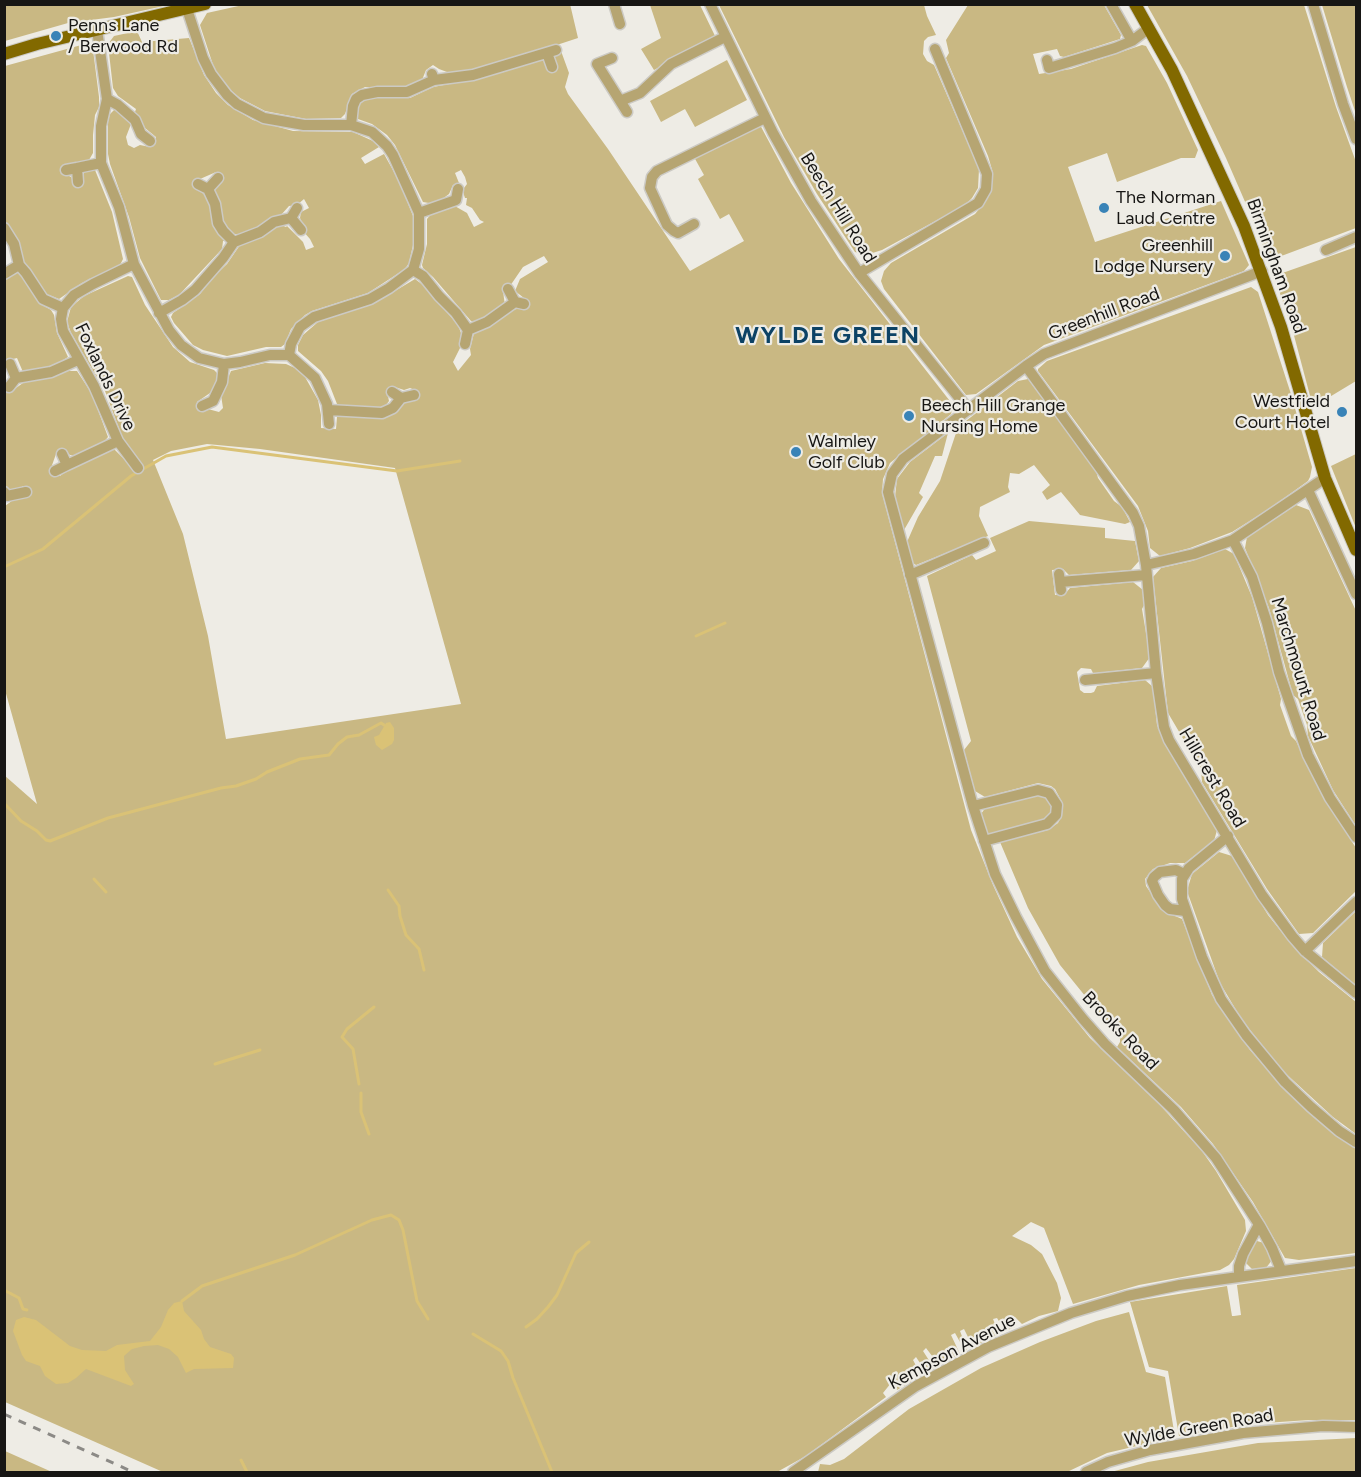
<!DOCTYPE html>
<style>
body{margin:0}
#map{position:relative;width:1361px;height:1477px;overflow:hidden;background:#eeece5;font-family:Figtree,sans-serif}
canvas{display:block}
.frame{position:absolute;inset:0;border:6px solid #171614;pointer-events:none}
</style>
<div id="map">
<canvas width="1361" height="1477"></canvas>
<div class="frame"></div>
</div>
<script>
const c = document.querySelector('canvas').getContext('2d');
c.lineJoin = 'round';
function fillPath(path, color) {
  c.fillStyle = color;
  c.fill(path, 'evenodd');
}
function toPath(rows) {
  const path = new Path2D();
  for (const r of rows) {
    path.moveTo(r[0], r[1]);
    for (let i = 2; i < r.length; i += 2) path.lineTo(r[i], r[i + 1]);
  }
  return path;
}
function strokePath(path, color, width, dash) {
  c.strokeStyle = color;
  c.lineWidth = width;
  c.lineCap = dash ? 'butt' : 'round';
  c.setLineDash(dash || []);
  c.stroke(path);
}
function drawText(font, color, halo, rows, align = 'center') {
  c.font = font + ' Figtree,sans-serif';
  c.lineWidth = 4.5;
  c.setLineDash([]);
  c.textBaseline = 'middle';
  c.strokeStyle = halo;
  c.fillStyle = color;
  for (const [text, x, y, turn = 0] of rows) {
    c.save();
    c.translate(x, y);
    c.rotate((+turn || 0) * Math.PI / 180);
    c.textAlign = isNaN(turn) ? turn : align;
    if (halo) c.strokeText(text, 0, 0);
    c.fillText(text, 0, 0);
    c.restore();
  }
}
const green = toPath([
 [570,4,578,38,493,66,455,75,439,69,433,65,426,70,422,80,404,87,365,87,352,94,345,114,341,118,306,119,265,111,240,98,228,88,214,68,200,25,207,13,243,5],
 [4,5,5,4,168,5,114,17,68,23,5,41],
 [650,5,700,5,716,38,654,70,641,49,661,38],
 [719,5,924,5,927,16,936,35,928,37,924,41,923,54,927,61,934,65,979,169,978,188,972,198,965,205,882,250,866,255,855,252,817,194,784,137],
 [968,5,1104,5,1121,35,1120,39,1064,57,1060,56,1057,49,1033,54,1039,74,1071,69,1142,45,1146,46,1167,83,1198,150,1195,158,1181,158,1117,182,1107,153,1068,167,1095,242,1221,201,1249,265,1244,271,1044,345,976,394,966,395,884,289,881,281,884,271,891,263,975,214,986,201,991,190,993,173,988,156,946,58,949,53,946,40],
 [1147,5,1304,5,1336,107,1356,162,1356,228,1268,261,1256,227,1226,158,1187,76],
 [1322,5,1356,5,1356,114,1347,87],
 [137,31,142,42,189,38,204,75,216,93,228,105,253,120,293,131,353,132,373,141,379,147,361,158,365,164,384,154,399,181,413,216,415,233,413,245,409,263,405,269,368,293,312,311,305,315,291,329,285,344,281,347,266,347,227,356,203,350,193,345,174,323,171,317,173,313,200,294,214,276,227,264,240,245,249,242,272,227,281,225,286,227,287,226,303,242,306,250,314,247,310,239,303,231,303,225,300,218,301,212,309,208,304,199,297,205,289,206,281,215,252,230,243,234,233,234,224,225,214,193,214,188,221,183,223,177,222,175,216,172,200,179,198,181,197,188,208,198,225,241,223,241,222,249,179,295,169,300,161,300,140,258,129,217,110,164,108,154,108,121,110,114,115,109,123,114,131,124,126,137,128,145,134,148,140,145,150,147,156,143,156,137,145,128,135,112,136,109,118,96,113,88,108,44,114,36],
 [85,44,93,50,99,97,99,107,95,115,93,135,93,153,89,160,64,166,67,175,71,177,74,183,82,185,84,181,84,170,95,170,112,212,123,259,120,265,82,283,59,299,49,295,47,296,23,263,16,237,5,222,5,66],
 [561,51,569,73,565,87,568,94,608,149,690,271,744,241,729,214,720,219,698,179,704,175,694,157,759,123,791,183,839,259,953,405,951,414,890,463,883,479,882,493,971,830,993,885,1017,937,1042,979,1090,1038,1159,1104,1202,1151,1216,1171,1245,1220,1246,1231,1234,1259,1229,1265,1220,1270,1139,1285,1073,1304,1044,1228,1031,1222,1012,1236,1031,1245,1042,1254,1057,1283,1061,1298,1058,1311,1039,1316,1022,1324,1015,1317,1009,1317,1015,1327,1005,1331,997,1318,993,1319,999,1334,973,1347,964,1329,960,1331,967,1350,965,1351,955,1333,951,1335,960,1354,939,1365,926,1348,923,1351,934,1368,926,1372,916,1357,913,1360,921,1375,897,1390,891,1383,883,1393,886,1397,806,1456,777,1472,163,1472,5,1402,4,775,37,804,5,690,5,506,17,497,27,498,31,492,27,486,23,486,18,490,11,491,5,485,5,392,12,391,27,380,55,374,68,368,70,371,77,371,92,394,108,437,102,444,76,456,70,455,63,450,60,450,56,454,51,468,53,473,56,476,60,476,76,463,101,452,103,454,114,449,124,459,125,458,134,470,141,466,123,439,105,391,71,333,67,322,71,307,84,296,128,276,132,277,145,305,173,347,190,362,214,370,218,374,217,382,210,393,197,402,198,408,201,411,208,409,219,412,223,408,221,395,231,371,265,363,286,364,295,368,305,377,318,400,321,415,321,428,336,429,337,417,345,414,386,416,395,411,404,401,414,400,417,395,415,390,410,388,404,390,395,387,387,392,389,401,383,409,342,407,337,404,328,381,321,371,298,351,298,345,303,335,318,322,375,303,415,279,423,285,458,325,461,333,460,348,453,362,458,371,471,355,470,349,474,333,495,322,510,310,524,308,527,303,524,298,515,291,520,279,548,262,544,256,523,267,510,286,503,291,505,306,479,323,471,321,433,277,423,268,422,265,427,244,427,219,433,212,453,205,467,213,474,227,484,222,480,220,472,208,466,205,467,198,465,198,464,195,464,188,467,184,465,177,461,170,455,173,459,183,453,185,449,194,441,200,442,202,430,206,429,203,423,202,395,145,387,135,372,124,358,119,358,106,363,101,374,98,410,98,433,87,471,80,539,59,545,61,548,70,555,68,553,58],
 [207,444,260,449,395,468,461,704,226,739,208,636,183,534,153,460,171,451],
 [727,60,747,100,695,127,685,109,661,122,650,101],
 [1356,247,1356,381,1313,407,1292,328,1274,276],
 [15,272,20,272,41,304,51,310,54,315,57,333,68,357,51,368,23,372,17,358,9,360,5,363,5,277],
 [1251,287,1258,292,1290,391,1312,467,1310,477,1308,481,1269,509,1232,532,1190,548,1160,556,1150,548,1148,531,1138,506,1038,371,1038,369,1047,361],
 [1028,379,1096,471,1098,478,1114,501,1122,507,1130,522,1125,524,1080,515,1061,492,1047,500,1042,492,1050,485,1034,465,1019,474,1010,473,1008,487,1010,492,980,507,979,516,988,536,916,565,913,563,907,542,918,517,940,481,958,427,1018,381],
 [948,433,942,456,935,456,919,493,923,497,904,530,895,497,897,479,910,462],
 [1356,454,1356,528,1331,466],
 [1296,505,1309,510,1356,611,1356,826,1333,790,1308,736,1307,725,1298,699,1293,695,1269,608,1245,548,1247,537],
 [1029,521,1105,528,1105,538,1135,541,1139,561,1131,570,1069,575,1063,569,1052,570,1055,595,1065,594,1070,588,1133,582,1143,590,1144,605,1142,609,1150,657,1142,668,1096,673,1093,673,1091,669,1081,668,1077,672,1080,690,1084,693,1091,693,1094,692,1097,686,1145,680,1153,687,1157,725,1162,737,1217,830,1214,841,1185,863,1170,863,1153,869,1145,879,1146,886,1163,911,1182,919,1212,995,1250,1050,1283,1087,1341,1138,1356,1148,1356,1253,1299,1260,1285,1258,1253,1202,1213,1144,1181,1107,1117,1047,1120,1042,1120,1039,1060,965,1028,908,1000,842,1048,830,1058,823,1062,815,1063,804,1055,789,1051,786,1038,783,985,797,975,791,964,750,971,741,927,576,972,555,976,560,996,551,990,538],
 [1225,549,1234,554,1252,597,1281,699,1280,705,1291,736,1296,741,1322,795,1356,848,1356,891,1313,933,1299,934,1267,889,1202,782,1201,769,1168,713,1153,577,1161,568,1192,561],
 [1034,793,1047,795,1054,810,1046,820,990,834,987,833,981,814,986,807],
 [1219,852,1232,856,1268,915,1292,945,1319,972,1356,1002,1356,1134,1333,1117,1283,1071,1242,1020,1220,983,1187,891,1192,874],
 [1356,911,1356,986,1322,957,1323,943],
 [1257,1241,1264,1243,1272,1260,1266,1268,1252,1269,1245,1262,1253,1243],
 [1356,1268,1356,1420,1309,1420,1250,1424,1179,1436,1168,1371,1149,1367,1130,1302,1227,1286,1232,1316,1234,1316,1241,1315,1237,1285],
 [1129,1312,1146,1372,1165,1377,1175,1437,1107,1453,1067,1472,818,1472,820,1464,830,1465,844,1459,909,1409,981,1368,1040,1342,1096,1321],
 [1356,1438,1356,1472,1111,1472,1148,1462,1258,1443],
 [5,1451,52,1472,5,1472]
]);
const water = toPath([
 [390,722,394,728,394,740,392,744,382,750,376,745,374,737,379,735,386,723],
 [182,1301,184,1311,201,1330,204,1339,210,1347,231,1354,234,1358,233,1368,194,1369,186,1373,178,1357,169,1349,158,1345,144,1346,132,1349,124,1356,125,1370,134,1384,131,1386,86,1369,76,1378,68,1383,56,1384,45,1376,40,1366,26,1361,22,1355,13,1331,16,1320,24,1317,36,1320,70,1346,82,1350,106,1351,117,1345,150,1341,161,1327,168,1310,174,1303]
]);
const stream = toPath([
 [4,567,43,549,131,476,166,456,212,447,397,471,460,461],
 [696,636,725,623],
 [4,803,21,821,37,831,46,840,50,841,108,818,221,788,236,786,256,779,267,772,300,759,329,755,338,744,347,737,359,735,381,723,384,725],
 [94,879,106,892],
 [388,890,399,906,400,916,406,935,419,949,424,970],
 [215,1064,260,1050],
 [359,1084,353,1049,342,1037,347,1029,374,1007],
 [361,1093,361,1112,369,1134],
 [4,1290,19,1298,23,1309,27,1310],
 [182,1301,202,1286,295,1255,372,1220,391,1215,399,1220,403,1230,417,1301,428,1319],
 [526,1327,537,1319,548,1307,557,1295,576,1253,589,1242],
 [473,1334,501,1351,508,1361,513,1378,552,1472],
 [241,1460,247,1472]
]);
const minor = toPath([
 [614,4,620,24],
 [710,4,773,133,811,201,859,273,969,410],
 [1111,4,1132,41],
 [1313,4,1343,104,1356,139],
 [187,9,203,58,211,74,227,95,237,104,264,118,304,125,351,125,372,132,387,146,393,155,419,213,419,249,413,270,389,288,370,299,314,317,300,327,291,344,289,355],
 [97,30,107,99,101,126,101,163,119,207,134,264,169,330,181,345,199,358,224,364,240,362,270,355,289,355,315,378,327,404,329,424],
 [547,53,552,67],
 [612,58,597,64,627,112],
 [1047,60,1049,68,1115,48,1132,41,1149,28],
 [434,80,473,75,556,50],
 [107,99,118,105,135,120,141,134,150,141],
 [620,101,640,93,671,64,725,37],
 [351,125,353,106,356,99,362,95,377,92,407,92,434,80,432,74],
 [77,168,101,163],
 [66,170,77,168,78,182],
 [198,184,208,189,218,178],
 [419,213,456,200,458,189],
 [291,218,301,230],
 [694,224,678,233,674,231,667,225,650,188,652,177,657,171,765,118],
 [4,228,14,244,19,265],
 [234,242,260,232,274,222,291,218,297,208],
 [1326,250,1356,237],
 [134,264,93,284,74,295,63,308,61,319,63,331,94,386,118,441,138,468],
 [413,270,423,276,439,296,456,313,468,330,487,322,515,302],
 [1262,271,1044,354,1026,366,903,459,892,474,888,492,973,806,995,874,1016,917,1045,971,1083,1019,1105,1044,1174,1110,1216,1158,1260,1226,1272,1248,1281,1270],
 [859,273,978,203,986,189,987,174,935,49],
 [4,274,19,265,26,273,43,299,63,308],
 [508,289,515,302,524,304],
 [159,313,182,300,195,290,223,258,234,242,223,231,218,223,215,204,208,189],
 [465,344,468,330],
 [1026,366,1133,513,1139,526,1146,565,1156,673,1164,727,1169,740,1262,895,1292,936,1305,951,1356,993],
 [16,378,51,372,78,360],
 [9,387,16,378,10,364],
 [392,392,401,398,414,395],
 [202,406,213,401,222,382,224,364],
 [329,410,382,413,393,408,401,398],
 [67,465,118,441],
 [55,471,67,465,62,454],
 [1308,490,1356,594],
 [4,492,7,496,26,492],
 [1233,540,1252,577,1267,623,1279,672,1308,755,1330,798,1356,837],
 [1146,565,1194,554,1233,540,1325,478],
 [1059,574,1061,590],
 [910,575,984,543],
 [1060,582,1146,575],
 [1085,680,1156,673],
 [973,806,1038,790,1049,793,1057,805,1056,815,1047,824,984,841],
 [1228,836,1189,868,1182,879,1182,899,1202,957,1221,999,1246,1035,1285,1082,1311,1107,1339,1131,1356,1142],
 [1184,874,1176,870,1160,872,1154,877,1152,881,1158,895,1165,905,1170,909,1185,911],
 [1305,951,1356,902],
 [1239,1276,1239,1266,1243,1254,1257,1228,1260,1226],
 [793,1472,916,1386,988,1347,1071,1313,1127,1296,1180,1285,1356,1261],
 [1086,1472,1108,1462,1150,1450,1243,1433,1323,1426,1356,1427]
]);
const major = toPath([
 [1135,4,1172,70,1244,226,1281,327,1325,478,1356,550],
 [4,54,37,44,205,4]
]);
const rail = toPath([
 [4,1414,133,1472]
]);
const markers = [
 [56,36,6,"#3983b7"],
 [1104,208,6,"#3983b7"],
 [1225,256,6,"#3983b7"],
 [1342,412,6,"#3983b7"],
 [909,416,6,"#3983b7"],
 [796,452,6,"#3983b7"]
];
const poiNames = [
 ["Penns Lane",68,26],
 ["/ Berwood Rd",68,47],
 ["The Norman",1116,198],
 ["Laud Centre",1116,219],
 ["Greenhill",1213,246,"right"],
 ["Lodge Nursery",1213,267,"right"],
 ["Westfield",1330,402,"right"],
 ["Court Hotel",1330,423,"right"],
 ["Beech Hill Grange",921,406],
 ["Nursing Home",921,427],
 ["Walmley",808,442],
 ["Golf Club",808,463]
];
const streetNames = [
 ["Beech Hill Road",838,208,58],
 ["Birmingham Road",1276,266,70],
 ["Greenhill Road",1104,314,-21],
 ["Foxlands Drive",105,377,64],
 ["Marchmount Road",1298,669,73],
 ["Hillcrest Road",1212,778,59],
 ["Brooks Road",1120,1031,46],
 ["Kempson Avenue",952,1352,-28],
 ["Wylde Green Road",1199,1428,-10]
];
const districtNames = [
 ["WYLDE GREEN",828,336]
];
fillPath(green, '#c9b883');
fillPath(water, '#dac276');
strokePath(stream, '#dac276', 3);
strokePath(minor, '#cccac4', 13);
strokePath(major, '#cccac4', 14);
strokePath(minor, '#b6a572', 10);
strokePath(major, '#826900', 12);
strokePath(rail, '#8c8a86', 3, [8, 8]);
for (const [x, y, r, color] of markers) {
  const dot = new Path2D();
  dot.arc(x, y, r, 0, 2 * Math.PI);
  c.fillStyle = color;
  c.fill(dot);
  strokePath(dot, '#eeece5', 2);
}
drawText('18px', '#171614', '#eeece5', poiNames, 'left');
drawText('18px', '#171614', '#eeece5', streetNames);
c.letterSpacing = '1.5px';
drawText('bold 24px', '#0c4265', '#eeece5', districtNames);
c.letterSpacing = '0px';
</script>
